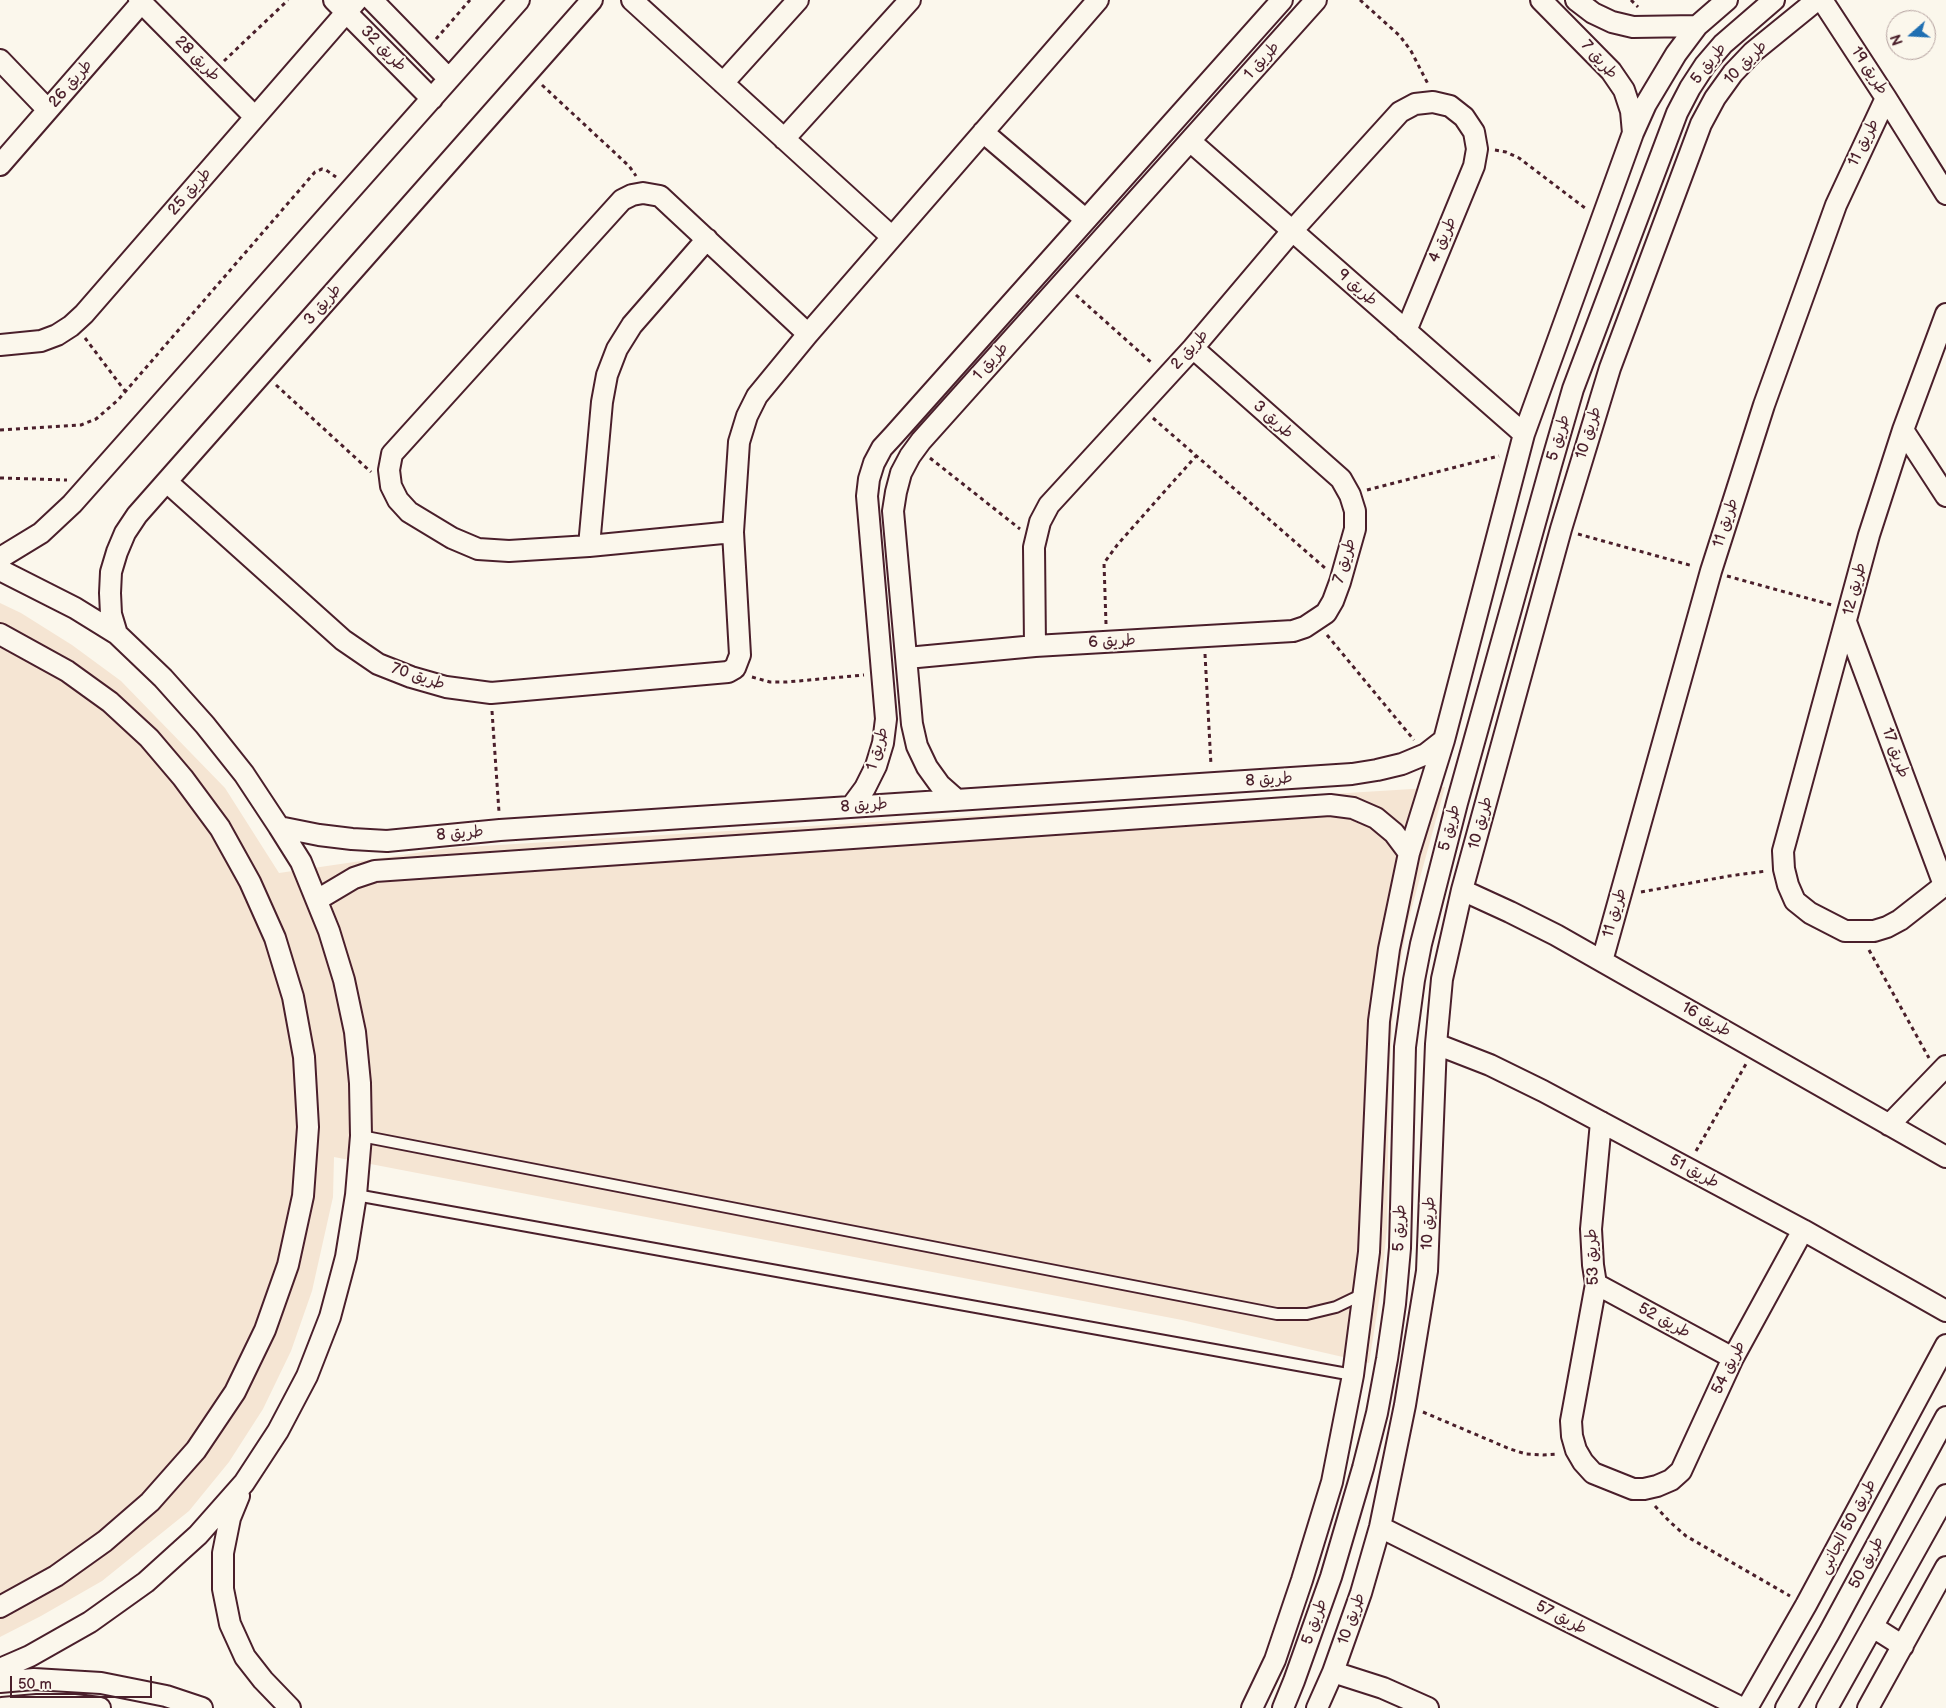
<!DOCTYPE html>
<meta charset="utf-8">
<style>
body{margin:0}
#map{position:relative;width:1946px;height:1708px;overflow:hidden;background:#fbf7ec;font-family:"Balsamiq Sans",sans-serif}
canvas{display:block}
.north{position:absolute;left:1886px;top:10px;width:50px;height:50px;box-sizing:border-box;background:#fbf7ec;border:1px solid #b4a19f;border-radius:50%;rotate:251deg;font-size:14px;font-weight:700;line-height:20px;text-align:center;color:#4a1f2b}
.north::after{content:'';display:block;margin:auto;width:18px;height:22px;background:#1f6fb2;clip-path:polygon(50% 0,100% 100%,50% 72%,0 100%)}
.scale{position:absolute;left:10px;top:1676px;width:142px;height:22px;box-sizing:border-box;border:2px solid #4a1f2b;border-top:0;padding-left:6px;font-size:15px;line-height:18px;white-space:nowrap;color:#4a1f2b;-webkit-text-stroke:4px #fbf7ec;paint-order:stroke}
</style>
<div id="map">
<canvas width="1946" height="1708"></canvas>
<div class="north">N</div>
<div class="scale">50 m</div>
</div>
<script>
const c = document.querySelector('canvas').getContext('2d');
c.lineJoin = 'round';
function fillPath(path, color) {
  c.fillStyle = color;
  c.fill(path, 'evenodd');
}
function toPath(rows) {
  const path = new Path2D();
  for (const r of rows) {
    path.moveTo(r[0], r[1]);
    for (let i = 2; i < r.length; i += 2) path.lineTo(r[i], r[i + 1]);
  }
  return path;
}
function strokePath(path, color, width, dash) {
  c.strokeStyle = color;
  c.lineWidth = width;
  c.lineCap = dash ? 'butt' : 'round';
  c.setLineDash(dash || []);
  c.stroke(path);
}
function drawText(font, color, halo, rows, align = 'center') {
  c.font = font + ' "Balsamiq Sans","Playpen Sans Arabic",sans-serif';
  c.lineWidth = 4;
  c.setLineDash([]);
  c.textBaseline = 'middle';
  c.strokeStyle = halo;
  c.fillStyle = color;
  for (const [text, x, y, turn = 0] of rows) {
    c.save();
    c.translate(x, y);
    c.rotate((+turn || 0) * Math.PI / 180);
    c.textAlign = isNaN(turn) ? turn : align;
    if (halo) c.strokeText(text, 0, 0);
    c.fillText(text, 0, 0);
    c.restore();
  }
}
const built = toPath([
 [0,603,21,613,72,645,121,681,225,788,279,873,450,848,1445,787,1407,925,1394,999,1389,1081,1387,1228,1381,1288,1369,1363,1182,1320,334,1157,333,1197,312,1291,291,1351,263,1409,229,1462,189,1511,102,1581,41,1616,0,1637]
]);
const path = toPath([
 [1360,0,1400,36,1411,51,1428,84],
 [1631,0,1638,7],
 [436,39,470,0],
 [224,61,288,0],
 [542,85,629,166,636,176],
 [1495,150,1506,152,1519,158,1585,208],
 [1076,295,1153,364],
 [85,338,125,391],
 [276,385,371,472],
 [1153,418,1325,568],
 [0,430,81,425,96,419,118,400,315,172,322,169,326,170,336,177],
 [930,458,1020,529],
 [0,478,67,480],
 [1367,490,1499,456],
 [1578,534,1693,566],
 [1727,576,1832,605],
 [1106,624,1104,563,1118,544,1196,456],
 [1327,635,1414,740],
 [1205,654,1211,765],
 [752,677,770,682,787,682,864,675],
 [492,711,499,812],
 [1641,892,1729,876,1766,871],
 [1869,950,1929,1058],
 [1696,1151,1746,1064],
 [1423,1412,1510,1449,1526,1454,1543,1455,1558,1454],
 [1655,1506,1670,1522,1686,1536,1790,1596]
]);
const service = toPath([
 [361,1136,1277,1314,1307,1314,1336,1307,1363,1294],
 [356,1195,1353,1375]
]);
const minor = toPath([
 [139,0,255,117],
 [334,0,432,99],
 [372,0,449,79],
 [632,0,892,237],
 [1541,0,1611,71,1624,90,1631,111,1633,133],
 [1576,0,1593,13,1612,22,1633,27,1697,26],
 [1822,0,1886,98,1946,194],
 [0,60,48,110],
 [723,83,798,0],
 [983,132,1085,219],
 [784,139,910,0],
 [1190,141,1524,434],
 [0,165,142,2],
 [1946,314,1903,430,1869,535,1783,851,1784,869,1788,885,1795,901,1810,913,1845,931,1874,931,1887,927,1900,920,1946,884],
 [0,345,41,341,57,335,71,326,84,314,357,0],
 [1903,430,1946,496],
 [167,482,343,640,378,664,411,677,446,687,491,693,728,672,735,668,740,655,733,532,739,442,747,416,757,396,808,334,1098,0],
 [733,532,589,546,509,551,478,549,452,538,409,512,398,500,391,486,389,470,392,454,622,200,632,195,643,193,660,196,808,334],
 [589,546,602,402,607,375,617,349,632,325,707,239],
 [0,558,41,533,72,504,519,0],
 [0,570,75,608,117,634,163,678,205,725,244,774,279,827,301,862,329,931,344,980,355,1032,360,1083,361,1136,356,1195,346,1257,330,1317,307,1376,278,1431,244,1483,198,1535,146,1582,90,1622,30,1656,0,1669],
 [1846,622,1944,885],
 [0,634,67,671,110,702,149,738,183,778,220,828,250,882,275,938,293,997,304,1057,308,1127,303,1196,288,1265,265,1330,235,1392,196,1450,150,1502,105,1541,56,1576,0,1607],
 [117,634,111,614,110,593,111,572,117,552,125,533,137,515,592,0],
 [1035,646,1034,547,1040,522,1049,505,1193,348,1292,231,1400,112,1415,104,1433,102,1450,106,1464,117,1474,132,1477,149,1474,166,1406,331],
 [907,658,1035,646,1293,631,1305,627,1326,613,1333,601,1340,582,1355,529,1355,511,1350,495,1341,479,1193,348],
 [957,800,940,785,927,767,917,746,912,724,893,511,896,492,901,473,910,456,921,441,1316,0],
 [851,807,865,788,876,766,883,743,886,719,867,496,869,479,874,463,882,448,894,435,1282,0],
 [279,827,319,835,352,839,387,841,500,830,1352,774,1377,770,1402,764,1426,754,1444,740],
 [1462,890,1510,912,1556,935,1946,1157],
 [317,900,354,878,375,871,1330,805,1353,808,1376,818,1394,833,1409,853],
 [1602,961,1711,571,1764,405,1836,205,1886,98],
 [1436,1044,1490,1065,1543,1091,1803,1230,1946,1311],
 [1601,1122,1591,1229,1593,1265,1596,1284,1571,1421,1572,1436,1576,1450,1583,1462,1593,1473,1633,1489,1644,1489,1657,1486,1671,1480,1681,1471,1733,1358,1803,1230],
 [1889,1125,1946,1066],
 [1596,1284,1733,1358],
 [239,1496,230,1518,223,1553,223,1589,230,1624,245,1657,263,1680,290,1708],
 [1380,1527,1742,1708],
 [1873,1627,1903,1646],
 [1333,1672,1383,1688,1428,1708],
 [0,1682,34,1679,101,1683,166,1696,202,1708],
 [2,1708,37,1705,74,1705,100,1708],
 [1252,1708,1275,1660,1302,1580,1332,1482,1353,1375,1369,1252,1379,1021,1389,949,1409,853,1444,740,1524,434,1633,133,1646,104,1676,54,1697,26,1727,0],
 [1283,1708,1294,1681,1331,1577,1363,1468,1377,1413,1387,1359,1395,1304,1400,1248,1405,1047,1414,980,1421,944,1457,803,1551,465,1573,389,1677,113,1690,88,1705,65,1723,44,1774,0],
 [1317,1708,1333,1672,1361,1593,1380,1527,1405,1405,1427,1271,1436,1044,1442,979,1462,890,1561,529,1610,368,1701,124,1715,98,1733,73,1753,52,1817,0],
 [1747,1708,1806,1605,1946,1345],
 [1786,1708,1829,1633,1946,1417],
 [1827,1708,1946,1495],
 [1868,1708,1946,1567]
]);
const streetNames = [
 ["طريق 32",383,49,45],
 ["طريق 28",197,59,45],
 ["طريق 7",1599,60,48],
 ["طريق 1",1262,61,-48],
 ["طريق 10",1746,63,-46],
 ["طريق 5",1709,64,-52],
 ["طريق 19",1869,71,57],
 ["طريق 26",71,84,-49],
 ["طريق 11",1864,143,-64],
 ["طريق 25",190,192,-49],
 ["طريق 4",1443,240,-67],
 ["طريق 9",1357,288,41],
 ["طريق 3",323,305,-49],
 ["طريق 2",1190,350,-48],
 ["طريق 1",991,362,-48],
 ["طريق 3",1273,420,42],
 ["طريق 10",1589,433,-73],
 ["طريق 5",1559,438,-74],
 ["طريق 11",1726,523,-72],
 ["طريق 7",1345,561,-74],
 ["طريق 12",1855,589,-76],
 ["طريق 6",1112,642,-3],
 ["طريق 70",418,677,18],
 ["طريق 1",878,749,-74],
 ["طريق 17",1895,753,70],
 ["طريق 8",1269,780,-4],
 ["طريق 8",864,806,-4],
 ["طريق 10",1481,823,-75],
 ["طريق 5",1450,828,-76],
 ["طريق 8",460,834,-5],
 ["طريق 11",1615,913,-74],
 ["طريق 16",1706,1020,30],
 ["طريق 51",1694,1172,28],
 ["طريق 10",1429,1223,-87],
 ["طريق 5",1400,1228,-88],
 ["طريق 53",1593,1257,-92],
 ["طريق 52",1664,1321,28],
 ["طريق 54",1729,1368,-64],
 ["طريق 50 الجانبى",1848,1527,-62],
 ["طريق 50",1867,1563,-62],
 ["طريق 57",1561,1618,27],
 ["طريق 10",1352,1619,-71],
 ["طريق 5",1315,1622,-71]
];
fillPath(built, '#f5e5d3');
strokePath(service, '#4a1f2b', 14);
strokePath(minor, '#4a1f2b', 24);
strokePath(path, '#4a1f2b', 3, [4, 4]);
strokePath(service, '#fbf7ec', 10);
strokePath(minor, '#fbf7ec', 20);
drawText('16px', '#4a1f2b', '#fbf7ec', streetNames);
</script>
